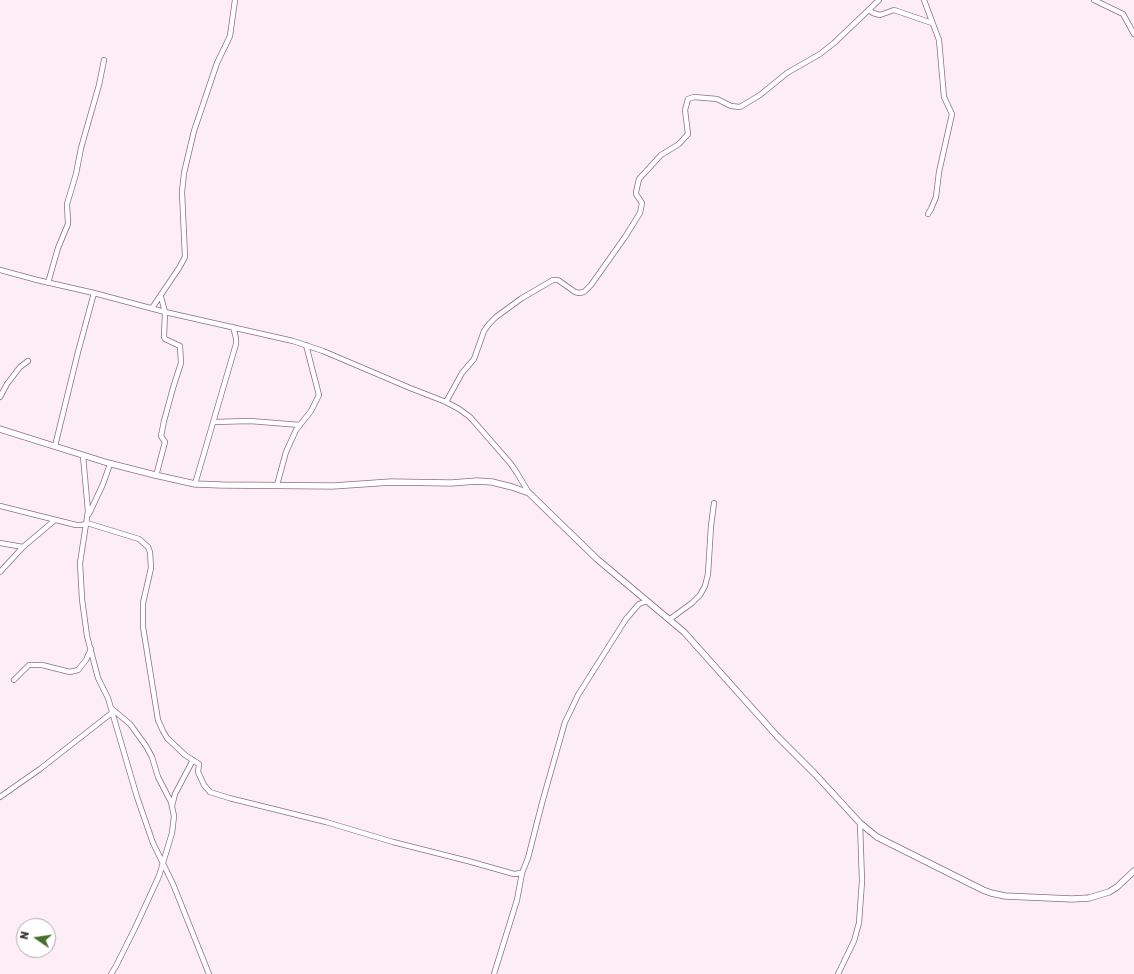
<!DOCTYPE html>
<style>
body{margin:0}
#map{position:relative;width:1134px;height:974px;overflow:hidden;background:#fdeef6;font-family:Rubik,sans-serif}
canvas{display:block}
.north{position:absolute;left:16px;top:918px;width:40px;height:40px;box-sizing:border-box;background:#fff;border:1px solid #b1acaf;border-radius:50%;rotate:283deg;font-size:11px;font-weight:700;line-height:16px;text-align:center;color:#3d2f37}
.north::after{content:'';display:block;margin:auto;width:14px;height:18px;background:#486f2a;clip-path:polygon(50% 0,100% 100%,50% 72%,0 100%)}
</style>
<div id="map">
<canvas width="1134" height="974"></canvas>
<div class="north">N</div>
</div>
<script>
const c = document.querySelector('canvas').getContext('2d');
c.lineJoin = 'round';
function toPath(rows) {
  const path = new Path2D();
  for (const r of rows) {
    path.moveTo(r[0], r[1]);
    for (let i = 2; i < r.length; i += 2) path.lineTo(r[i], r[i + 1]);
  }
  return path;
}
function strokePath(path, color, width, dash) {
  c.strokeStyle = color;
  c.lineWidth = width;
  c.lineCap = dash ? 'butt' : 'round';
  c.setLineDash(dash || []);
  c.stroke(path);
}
const minor = toPath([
 [924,0,939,40,944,97,952,114,939,172,936,197,931,209,928,214],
 [1094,0,1123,14,1134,34],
 [869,10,873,13,880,15,894,10,932,23],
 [0,270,37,280,94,293,165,312,293,341,323,351,410,388,446,402,459,409,470,417,511,464,517,473,529,493],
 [48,283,58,248,68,224,67,204,76,174,81,148,99,85,104,60],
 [152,308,179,268,185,257,182,192,184,173,194,131,217,63,230,36,235,0],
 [0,397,7,384,20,367,28,361],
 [446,402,462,373,474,359,484,331,489,324,496,317,522,298,553,280,558,280,575,292,579,293,584,292,591,285,625,237,640,213,642,203,636,194,636,192,639,179,661,155,679,144,688,134,685,110,688,99,694,97,717,99,731,106,740,107,760,95,787,73,820,54,834,43,879,0],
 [214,422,250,421,300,425],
 [55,446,78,352,94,293],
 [83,456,88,511,80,563,82,599,87,636,98,678,108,698,137,797,153,843,173,884,209,974],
 [156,476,165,442,161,436,164,421,173,388,181,363,180,346,165,339,164,337,165,312,161,297],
 [195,484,236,344,236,338,233,327],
 [277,485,286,452,296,430,311,411,319,395,306,345],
 [0,506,76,525,82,525,87,523,139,539,148,547,150,552,151,568,143,603,143,627,158,720,163,731,167,738,185,755,199,764,198,772,204,785,210,792,229,798,326,822,393,842,468,861,514,874,522,873,528,858,542,803,565,722,570,712,578,695,626,619,639,604,647,601],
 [89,514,103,484,110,464],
 [0,543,23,547],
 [0,572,23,547,55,520],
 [670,619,692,603,700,595,705,586,708,574,711,526,714,503],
 [14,680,29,665,42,665,70,672,78,670,86,660,91,649],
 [0,797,40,769,113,712],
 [172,806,175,794,193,760],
 [111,974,116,966,136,926,159,876,172,833,174,816,171,802,158,777,152,757,146,746,130,724,112,709],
 [494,974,517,900,522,873],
 [838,974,854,941,859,923,862,881,860,823]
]);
const tertiary = toPath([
 [0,429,108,463,155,475,195,484,222,485,333,486,391,482,451,483,477,481,492,482,512,487,529,493,597,559,684,632,777,736,815,774,860,823,877,837,983,890,991,893,1005,896,1072,899,1089,898,1109,892,1117,887,1134,871]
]);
strokePath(minor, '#8f6e81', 6);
strokePath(tertiary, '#8f6e81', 7);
strokePath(minor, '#fff', 4.5);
strokePath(tertiary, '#fff', 5.5);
</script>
